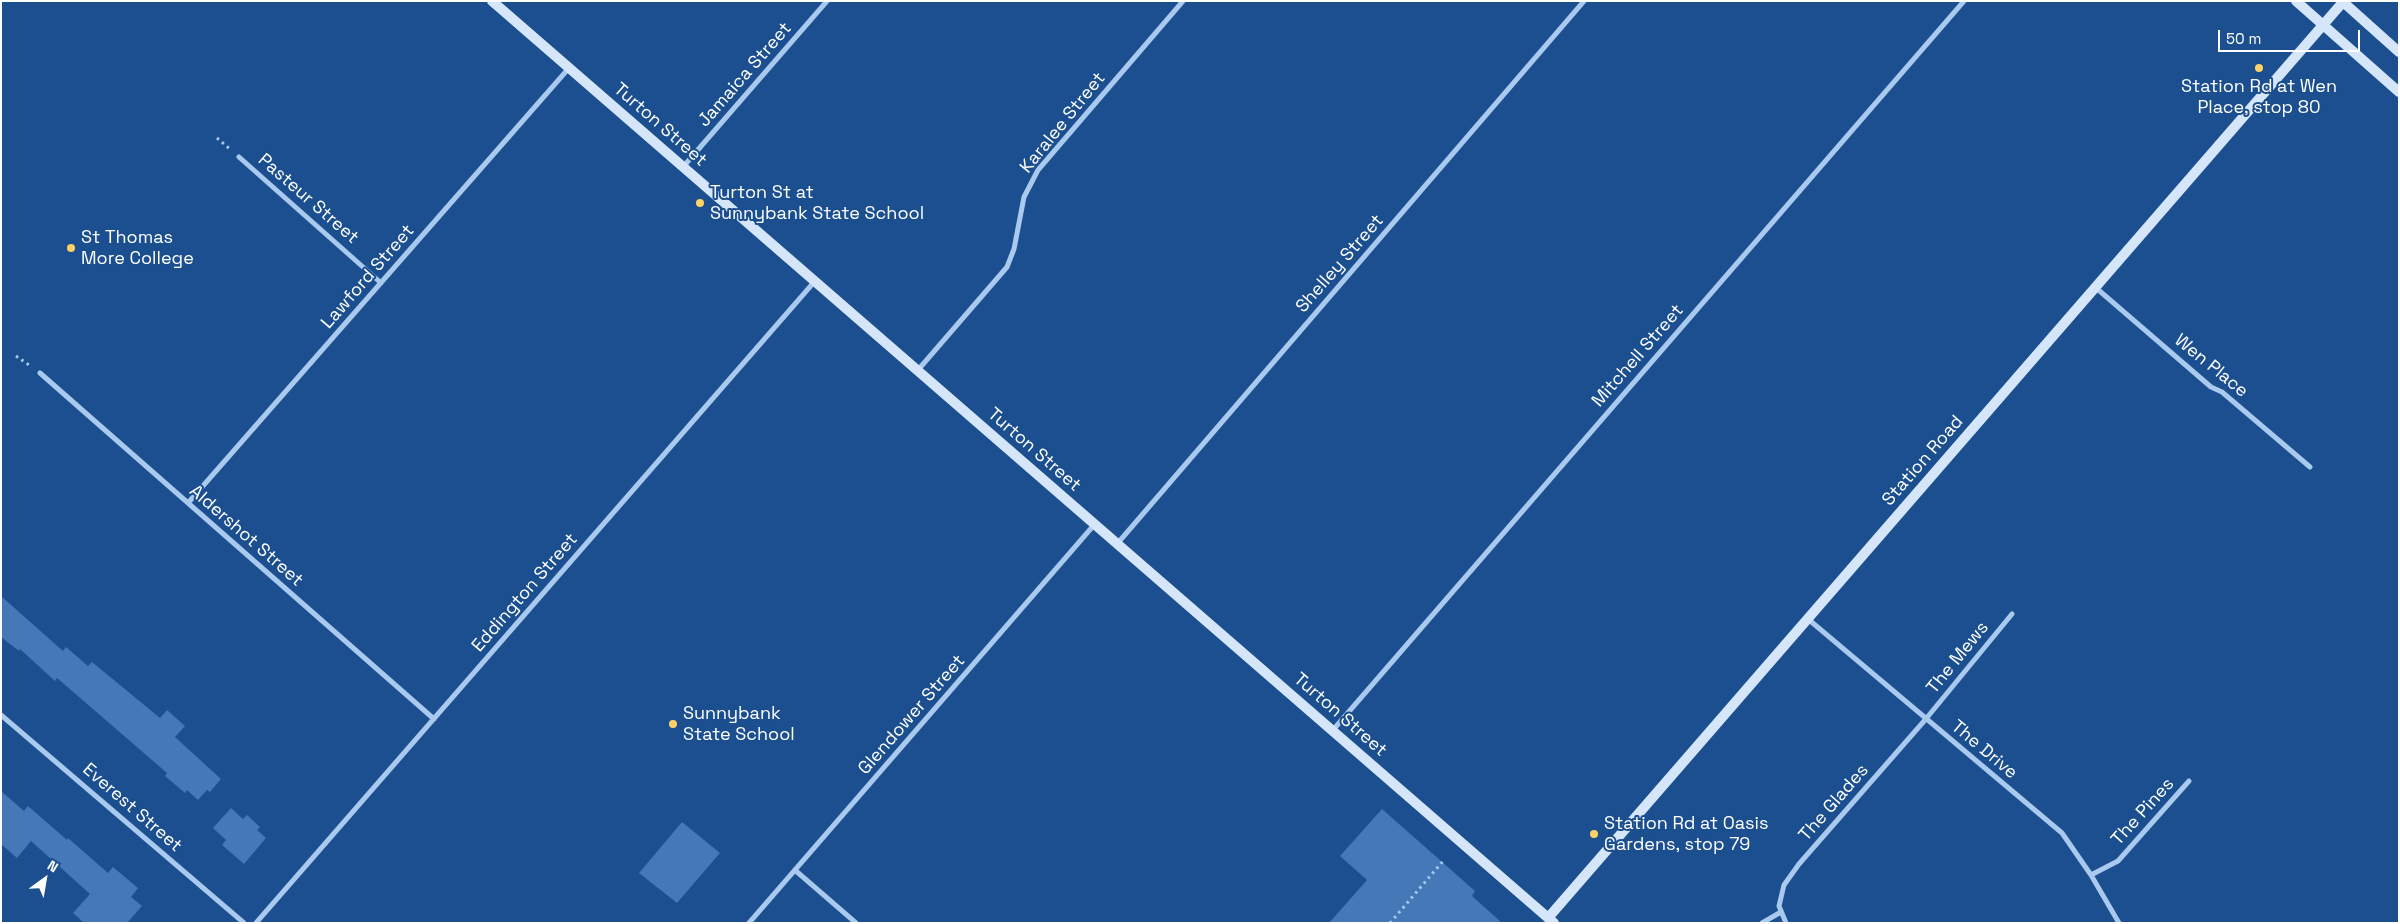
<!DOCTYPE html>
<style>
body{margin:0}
#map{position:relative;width:2400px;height:924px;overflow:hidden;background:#1b4f8f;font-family:"Space Grotesk",sans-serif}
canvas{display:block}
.frame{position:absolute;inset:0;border:2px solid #fff;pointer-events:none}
.north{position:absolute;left:20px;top:854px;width:50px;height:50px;-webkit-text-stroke:4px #1b4f8f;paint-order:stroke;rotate:32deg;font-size:14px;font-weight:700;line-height:20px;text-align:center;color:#fff}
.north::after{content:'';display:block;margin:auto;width:18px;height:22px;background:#fff;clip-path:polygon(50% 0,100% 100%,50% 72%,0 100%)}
.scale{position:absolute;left:2218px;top:30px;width:142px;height:22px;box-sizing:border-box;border:2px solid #fff;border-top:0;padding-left:6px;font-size:15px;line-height:18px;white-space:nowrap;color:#fff;-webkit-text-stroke:4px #1b4f8f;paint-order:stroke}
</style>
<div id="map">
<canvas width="2400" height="924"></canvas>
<div class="frame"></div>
<div class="north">N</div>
<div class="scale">50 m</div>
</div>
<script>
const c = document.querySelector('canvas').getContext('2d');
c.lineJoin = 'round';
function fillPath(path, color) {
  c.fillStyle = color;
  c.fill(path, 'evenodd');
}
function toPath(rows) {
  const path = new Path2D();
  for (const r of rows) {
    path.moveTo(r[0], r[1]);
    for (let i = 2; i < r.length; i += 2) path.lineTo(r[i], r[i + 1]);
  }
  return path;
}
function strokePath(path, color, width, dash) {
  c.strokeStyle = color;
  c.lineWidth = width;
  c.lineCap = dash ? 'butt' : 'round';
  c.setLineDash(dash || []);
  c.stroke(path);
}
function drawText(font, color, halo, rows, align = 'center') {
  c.font = font + ' "Space Grotesk",sans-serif';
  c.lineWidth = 4;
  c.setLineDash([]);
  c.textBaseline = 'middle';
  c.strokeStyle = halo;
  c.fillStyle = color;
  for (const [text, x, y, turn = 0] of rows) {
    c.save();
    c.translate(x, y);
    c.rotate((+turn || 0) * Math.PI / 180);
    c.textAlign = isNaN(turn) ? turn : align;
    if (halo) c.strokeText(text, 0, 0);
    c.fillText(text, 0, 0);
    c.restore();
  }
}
const building = toPath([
 [1,596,63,651,66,647,88,666,92,662,160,718,167,710,185,726,175,737,221,779,210,792,207,790,198,800,187,790,185,793,165,776,167,773,57,678,55,681,20,649,19,651,1,637],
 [1,791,24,811,28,806,67,840,68,838,108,873,113,867,138,888,131,897,142,906,127,923,84,923,73,913,90,894,31,841,17,858,1,844],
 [231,808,243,819,247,815,260,827,257,830,266,838,244,864,222,845,226,840,213,828],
 [1382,809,1475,891,1472,896,1502,923,1329,923,1367,880,1340,856],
 [682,822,720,853,677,903,639,873]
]);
const path = toPath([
 [217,138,231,150],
 [16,356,32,367],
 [1390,923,1444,860]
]);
const street = toPath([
 [239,157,381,283],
 [683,167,827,1],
 [2095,287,2211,387,2222,392,2310,467],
 [918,370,1007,267,1014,249,1024,197,1038,170,1183,1],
 [40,373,434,719],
 [188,503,569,68],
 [1117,544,1584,1],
 [1808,619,2062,833,2091,875,2119,923],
 [1,715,244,923],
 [1333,730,1964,1],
 [796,871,856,923],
 [2091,875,2118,861,2189,781],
 [256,923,815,281],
 [749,923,1094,525],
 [1762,923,1781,912],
 [1786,923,1779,906,1784,885,1799,864,1925,720,2012,614]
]);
const secondary = toPath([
 [492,1,1554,923],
 [2296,1,2399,92],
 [2342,1,2399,52],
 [1548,918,2343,2]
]);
const markers = [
 [2259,68,5,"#ffd166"],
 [700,203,5,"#ffd166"],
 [71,248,5,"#ffd166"],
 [673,724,5,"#ffd166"],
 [1594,834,5,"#ffd166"]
];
const streetNames = [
 ["Jamaica Street",745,75,-49],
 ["Karalee Street",1063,123,-51],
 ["Turton Street",660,125,41],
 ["Pasteur Street",308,199,41],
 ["Shelley Street",1340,264,-49],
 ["Lawford Street",368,277,-49],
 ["Mitchell Street",1638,356,-49],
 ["Wen Place",2211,366,39],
 ["Turton Street",1034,450,41],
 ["Station Road",1923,461,-49],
 ["Aldershot Street",246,536,41],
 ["Eddington Street",525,593,-49],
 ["The Mews",1958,658,-51],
 ["Glendower Street",912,715,-49],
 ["Turton Street",1340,715,41],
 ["The Drive",1984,750,40],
 ["The Glades",1834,803,-49],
 ["Everest Street",132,808,41],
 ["The Pines",2143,812,-48]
];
const poiNames = [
 ["Station Rd at Wen",2259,87,"center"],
 ["Place, stop 80",2259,108,"center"],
 ["Turton St at",710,193],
 ["Sunnybank State School",710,214],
 ["St Thomas",81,238],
 ["More College",81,259],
 ["Sunnybank",683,714],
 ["State School",683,735],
 ["Station Rd at Oasis",1604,824],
 ["Gardens, stop 79",1604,845]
];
fillPath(building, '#4478b7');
strokePath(path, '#a9c9ee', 3, [2.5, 4]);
strokePath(street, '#a9c9ee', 5);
strokePath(secondary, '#d6e6fa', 10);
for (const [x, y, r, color] of markers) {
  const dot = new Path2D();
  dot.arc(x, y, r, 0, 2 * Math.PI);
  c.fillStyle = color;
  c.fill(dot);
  strokePath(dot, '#1b4f8f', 2);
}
drawText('18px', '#fff', '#1b4f8f', streetNames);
drawText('18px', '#fff', '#1b4f8f', poiNames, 'left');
</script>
